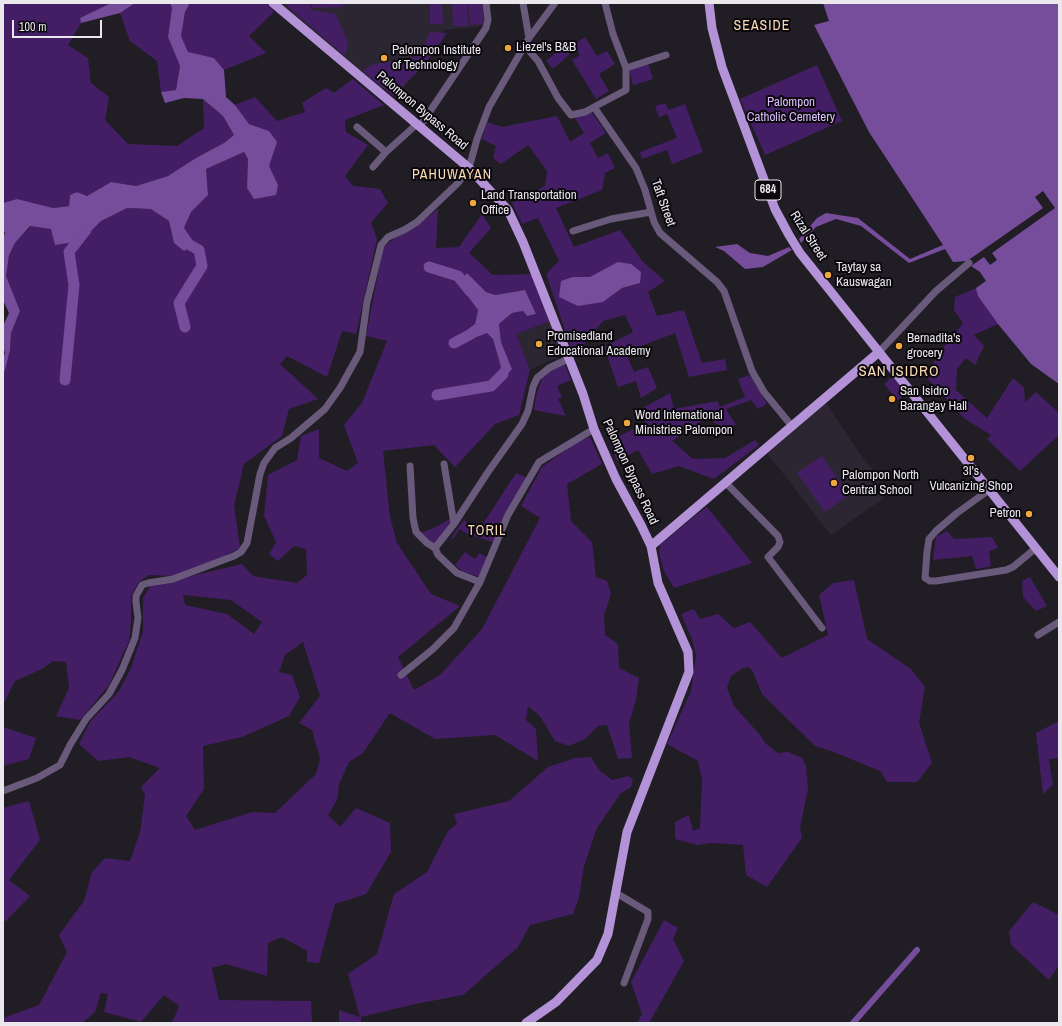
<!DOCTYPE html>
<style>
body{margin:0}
#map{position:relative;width:1062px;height:1026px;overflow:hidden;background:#211d25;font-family:"Archivo Narrow",sans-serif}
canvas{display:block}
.frame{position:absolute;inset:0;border:4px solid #eae8ed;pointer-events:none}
.scale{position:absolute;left:12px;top:20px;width:90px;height:18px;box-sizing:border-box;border:2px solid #eae8ed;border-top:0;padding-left:5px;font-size:12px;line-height:14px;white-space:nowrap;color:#eae8ed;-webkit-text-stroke:3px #0a080c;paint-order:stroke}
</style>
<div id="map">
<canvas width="1062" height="1026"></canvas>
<div class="frame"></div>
<div class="scale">100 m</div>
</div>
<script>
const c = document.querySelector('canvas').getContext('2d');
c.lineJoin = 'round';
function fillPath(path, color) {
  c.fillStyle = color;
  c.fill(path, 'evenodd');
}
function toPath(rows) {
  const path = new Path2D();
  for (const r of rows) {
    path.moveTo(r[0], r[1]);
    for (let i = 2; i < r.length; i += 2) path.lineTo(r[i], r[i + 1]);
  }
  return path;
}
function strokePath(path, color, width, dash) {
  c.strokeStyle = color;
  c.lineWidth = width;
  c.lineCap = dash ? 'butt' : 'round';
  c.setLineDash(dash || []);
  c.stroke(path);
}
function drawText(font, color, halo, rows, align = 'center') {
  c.font = font + ' "Archivo Narrow",sans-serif';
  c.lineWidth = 4;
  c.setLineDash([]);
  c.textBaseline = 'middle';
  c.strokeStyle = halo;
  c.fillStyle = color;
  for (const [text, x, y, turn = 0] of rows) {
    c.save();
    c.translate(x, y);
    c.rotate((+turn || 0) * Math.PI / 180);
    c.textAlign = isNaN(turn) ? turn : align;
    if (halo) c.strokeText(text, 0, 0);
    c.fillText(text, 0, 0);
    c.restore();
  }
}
const built = toPath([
 [281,3,484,3,485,26,444,30,400,93,377,87],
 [551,321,561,355,530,370,515,334],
 [826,403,862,457,872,468,884,498,831,535,767,453]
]);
const green = toPath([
 [3,3,111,3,80,18,81,23,68,45,88,58,91,83,109,97,105,120,128,144,177,146,204,128,203,99,223,116,234,135,224,143,196,158,168,176,136,186,111,182,87,196,77,192,70,195,69,206,52,208,17,199,3,203],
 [135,3,170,3,172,8,168,37,180,66,176,90,161,92,157,61,130,41,120,13],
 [188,3,267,3,274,12,249,36,266,53,224,70,214,58,188,53,181,36,185,12,189,6],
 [284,3,310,3,311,10,336,14,348,43,345,56],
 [312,3,343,3,343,7,312,8],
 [430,3,442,3,443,24,430,24],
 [452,3,467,3,468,26,453,26],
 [468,3,482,3,484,24,470,25],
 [430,32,447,33,424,65,393,96,363,71,371,65,420,56],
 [585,37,597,56,607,51,615,64,599,74,609,91,596,99,572,60,580,55,574,44],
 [563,46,570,54,553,69,546,61],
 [648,63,653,79,633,85,629,69],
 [817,65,842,121,765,155,740,99],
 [353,79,384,105,345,120,346,132,368,145,345,176,353,186,380,189,388,203,371,223,377,239,356,334,342,331,327,377,287,356,280,364,318,399,289,409,282,436,244,464,234,505,240,548,216,561,172,576,149,575,138,583,131,596,131,621,129,641,109,685,80,720,56,716,69,688,66,662,53,661,42,669,15,681,3,705,3,375,5,370,10,350,11,333,20,311,6,276,9,255,15,243,31,226,51,229,81,241,101,221,127,208,152,209,169,221,174,243,184,228,191,212,208,195,206,169,244,152,248,159,247,188,278,185,269,167,269,131,249,124,235,105,255,97,277,121,305,112,302,103,326,88,334,93],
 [665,103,669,110,685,104,703,152,672,164,667,150,642,159,640,152,677,138,667,114,659,117,655,106],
 [591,111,606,133,590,143,598,158,608,153,615,168,605,173,602,190,556,208,574,247,620,230,643,262,665,281,648,292,657,316,684,310,702,363,725,359,727,370,689,377,675,333,625,352,634,372,648,367,657,388,641,398,636,381,618,387,604,347,633,332,625,315,603,321,574,357,546,274,559,261,538,218,522,224,512,203,545,186,547,171,528,145,501,164,493,158,496,146,482,139,487,122,502,127,557,116,570,142,584,133,574,116],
 [573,277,590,277,640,283,622,288,603,302],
 [438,209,436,248,459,247,482,214,491,228,469,253,493,275,532,274,551,321,516,334,530,370,519,415,495,424,455,467,434,445,383,451,390,517,397,543,431,594,460,606,398,657,414,690,440,675,482,629,540,518,521,506,542,467,579,441,590,437,602,464,567,484,571,521,592,542,596,577,607,581,611,594,604,615,605,635,618,644,619,668,639,678,636,700,629,723,632,758,618,759,607,725,598,726,585,739,569,746,555,741,540,716,528,706,526,720,536,729,538,761,495,735,435,739,390,713,363,753,349,762,339,784,337,800,328,815,340,827,356,808,390,823,391,852,366,894,335,904,319,963,307,962,307,951,282,937,268,943,267,976,226,964,212,968,219,1000,311,1001,312,1023,172,1023,179,1006,164,995,141,1022,104,1012,108,994,101,993,95,1012,82,1023,3,1023,3,1018,39,1005,67,952,59,935,84,901,92,872,105,858,130,861,140,832,145,795,141,787,160,768,129,757,98,761,79,744,90,722,119,691,131,668,143,631,143,598,150,586,242,564,253,576,297,583,307,575,306,549,294,546,278,561,269,554,276,542,264,516,268,475,297,460,301,436,319,429,319,458,347,471,358,463,344,425,362,403,387,341,366,336,383,248,396,237,423,221],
 [467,273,486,292,495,295,525,290,536,314,527,316,523,311,512,313,499,324,501,342,512,369,481,389,480,385,495,378,501,367,493,339,487,333,459,344,456,338,475,324,478,309,458,283],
 [183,595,231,600,262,622,254,634,227,614,185,605],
 [303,642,320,696,299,723,312,730,320,759,316,774,275,813,252,812,195,830,186,816,204,789,203,746,242,737,289,716,300,697,292,675,279,672,285,655],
 [992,278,1010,328,998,324,974,335,984,346,975,365,966,358,957,369,956,390,987,418,1013,378,1024,388,1025,402,1036,392,1059,413,1059,435,1020,471,987,439,991,435,965,419,925,376,943,348,963,323,954,310,955,297,976,288],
 [565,364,571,380,557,386,562,397,558,399,566,416,534,410,537,392,542,379,551,370],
 [895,374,909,391,898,401,884,384],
 [750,375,767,404,758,409,751,400,726,409,736,425,721,427,707,418,672,441,693,459,725,458,755,440,759,445,714,479,679,466,652,474,638,450,617,461,609,441,646,423,641,409,670,393,674,409,717,401,720,407,745,397,738,379],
 [822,456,849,495,825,512,797,473],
 [516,473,527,478,495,543,474,536,473,538,460,529,453,539,451,538,464,520,476,530,481,527],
 [707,507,752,563,674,588,664,571,659,553,660,545,697,514],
 [450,519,452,525,435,545,432,545,420,533,434,528],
 [947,531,954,539,992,537,998,548,989,551,991,566,976,569,972,556,933,560,936,537],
 [465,552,475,559,479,553,489,558,480,577,462,571,455,565],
 [1030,577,1047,606,1036,611,1023,597,1022,581],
 [854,580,867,639,911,669,925,687,919,723,932,763,917,782,887,782,880,771,834,752,815,746,762,694,753,672,749,667,743,668,731,676,727,688,734,706,760,735,765,743,778,753,788,752,802,758,806,766,808,789,800,827,802,838,767,887,746,875,743,845,712,843,697,845,675,839,675,822,689,815,693,831,700,828,702,780,698,761,667,744,691,691,696,656,692,639,681,614,694,609,700,619,718,614,734,628,750,622,782,658,828,635,819,595,833,583],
 [1059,721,1059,758,1049,759,1053,785,1043,794,1036,733],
 [3,727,36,738,29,759,3,766],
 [591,757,599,770,612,780,629,776,633,780,631,787,620,794,597,828,584,866,579,897,573,914,530,925,518,947,463,995,415,1004,361,1017,361,1023,339,1023,339,1010,360,1017,348,974,377,954,394,894,427,872,448,831,457,824,454,814,509,801,548,767,575,758],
 [29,801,40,840,9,880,30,896,6,921,3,921,3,808],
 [1033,902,1059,915,1059,965,1049,980,1011,945,1009,931],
 [664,920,678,928,673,939,684,961,649,1023,637,1023,642,1014,631,982]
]);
const water = toPath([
 [111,3,135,3,120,13,81,23,80,18],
 [170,3,188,3,189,5,185,12,181,36,188,52,214,58,224,70,226,97,235,105,249,124,269,131,277,142,269,166,278,185,276,195,254,199,247,188,248,159,244,152,206,169,208,195,191,212,184,228,195,244,184,251,174,243,169,221,151,209,127,208,101,221,81,241,55,245,51,229,30,226,15,243,9,255,6,276,20,311,11,333,10,350,5,370,3,375,3,358,5,353,3,346,3,326,9,313,3,300,3,240,5,232,3,231,3,203,17,199,53,208,69,206,70,195,77,192,87,196,111,182,136,186,168,176,196,158,224,143,234,135,223,116,203,99,184,98,165,103,161,92,176,90,180,66,168,37,172,8],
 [823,3,1059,3,1059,384,1031,364,998,324,978,296,976,288,986,281,980,272,971,266,967,261,953,262,945,249,909,263,861,226,836,219,816,227,801,243,799,239,817,218,826,213,858,218,910,259,943,245,869,132,814,25,829,21],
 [737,244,750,253,768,256,789,247,792,250,763,267,745,269,724,251,715,247],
 [618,262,631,264,641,272,640,283,622,288,603,302,578,306,559,297,561,281,573,277,590,277],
 [467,273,486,292,495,295,525,290,536,314,527,316,523,311,512,313,499,324,501,342,512,369,502,380,481,390,480,385,495,378,501,367,493,339,487,333,459,344,456,338,475,324,478,310,458,283]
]);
const pier = toPath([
 [1043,191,1055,208,992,253,997,260,990,265,984,257,971,266,967,261,1043,208,1035,197]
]);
const canal = toPath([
 [853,1023,917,950]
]);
const river = toPath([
 [179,239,199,250,202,266,179,303,185,327],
 [429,267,458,276,470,291],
 [454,343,471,334],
 [65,380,74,285,69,252,86,230],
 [437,395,491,386,503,374]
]);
const minor = toPath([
 [523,3,529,38],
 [605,3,613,34,626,68,626,90,594,107,636,168,645,190,654,222,660,233,717,282,724,291,752,371,764,392,791,425],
 [525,46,538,61,558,98,571,115,585,112,594,107],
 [626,68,666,55],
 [420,126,486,28,488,20,486,3],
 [357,127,386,152],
 [373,167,386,152,417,124],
 [573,231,611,219,651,212],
 [879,352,936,291,969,263],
 [444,464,454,524],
 [410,466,413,518,416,532,427,543,435,548,438,555,457,573,480,582],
 [725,482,778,536,780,542,778,547,768,557,822,628],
 [989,490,957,513,936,531,929,539,927,552,925,578,930,581,936,581,1006,570,1013,567,1036,548],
 [435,548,454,524,488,472,522,424,528,411,533,387,537,378,549,368,568,359],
 [1038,635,1059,622],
 [401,675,433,649,454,628,480,582,508,515,539,462,594,429],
 [3,791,37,778,60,765,70,745,86,719,109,694,122,670,135,638,138,618,136,602,136,596,142,585,148,583,173,579,234,556,241,552,247,543,260,474,264,463,275,448,291,438,325,409,340,388,360,352,367,302,381,245,388,237,404,230,417,222,458,183,469,168,477,139,489,107,529,38,555,3],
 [616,893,648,912,648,919,624,983]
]);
const major = toPath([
 [273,3,469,168,508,210,523,242,583,394,594,429,616,479,641,525,651,546,658,583,688,652,689,672,627,832,608,934,597,960,556,1002,526,1023],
 [709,3,712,28,722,67,775,209,789,235,800,253,879,352,1059,577],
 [651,546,879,352]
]);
const markers = [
 [508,48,4,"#efa73d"],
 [384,58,4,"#efa73d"],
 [473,203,4,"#efa73d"],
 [828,275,4,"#efa73d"],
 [539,344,4,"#efa73d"],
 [899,346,4,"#efa73d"],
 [892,399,4,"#efa73d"],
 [627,423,4,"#efa73d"],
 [971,458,4,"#efa73d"],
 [834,483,4,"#efa73d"],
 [1029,514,4,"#efa73d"]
];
const shields = [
 [768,190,26]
];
const shieldNames = [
 ["684",768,190]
];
const poiNames = [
 ["Liezel's B&B",516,48],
 ["Palompon Institute",392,51],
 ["of Technology",392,66],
 ["Land Transportation",481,196],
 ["Office",481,211],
 ["Taytay sa",836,268],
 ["Kauswagan",836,283],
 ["Promisedland",547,337],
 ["Educational Academy",547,352],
 ["Bernadita's",907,339],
 ["grocery",907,354],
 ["San Isidro",900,392],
 ["Barangay Hall",900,407],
 ["Word International",635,416],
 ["Ministries Palompon",635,431],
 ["3I's",971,472,"center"],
 ["Vulcanizing Shop",971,487,"center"],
 ["Palompon North",842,476],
 ["Central School",842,491],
 ["Petron",1021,514,"right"]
];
const parkNames = [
 ["Palompon",791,103],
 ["Catholic Cemetery",791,118]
];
const streetNames = [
 ["Palompon Bypass Road",422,111,40],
 ["Taft Street",663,203,70],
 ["Rizal Street",808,236,57],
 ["Palompon Bypass Road",630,472,65]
];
const neighbourhoodNames = [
 ["SEASIDE",762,26],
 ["PAHUWAYAN",452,175],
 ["TORIL",487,531]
];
const quarterNames = [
 ["SAN ISIDRO",899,372]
];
fillPath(built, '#2c2633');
fillPath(green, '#441e64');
fillPath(water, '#754d9b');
fillPath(pier, '#211d25');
strokePath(canal, '#754d9b', 6);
strokePath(river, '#754d9b', 11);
strokePath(minor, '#69597a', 7);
strokePath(major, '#b492d8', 9);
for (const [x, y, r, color] of markers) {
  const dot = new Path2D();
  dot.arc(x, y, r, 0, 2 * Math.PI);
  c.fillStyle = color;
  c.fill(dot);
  strokePath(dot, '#0a080c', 1.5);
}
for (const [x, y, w] of shields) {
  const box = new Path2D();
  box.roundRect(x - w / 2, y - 10, w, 20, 3);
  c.fillStyle = '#0a080c';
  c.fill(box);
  strokePath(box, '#eae8ed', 1);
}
drawText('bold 12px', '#eae8ed', null, shieldNames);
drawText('13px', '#eae8ed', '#0a080c', poiNames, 'left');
drawText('13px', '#dcbefe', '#0a080c', parkNames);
drawText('13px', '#eae8ed', '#0a080c', streetNames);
c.letterSpacing = '1px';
drawText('14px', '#fadbb5', '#0a080c', neighbourhoodNames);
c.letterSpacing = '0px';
c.letterSpacing = '1px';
drawText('15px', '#fadbb5', '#0a080c', quarterNames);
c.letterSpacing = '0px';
</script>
